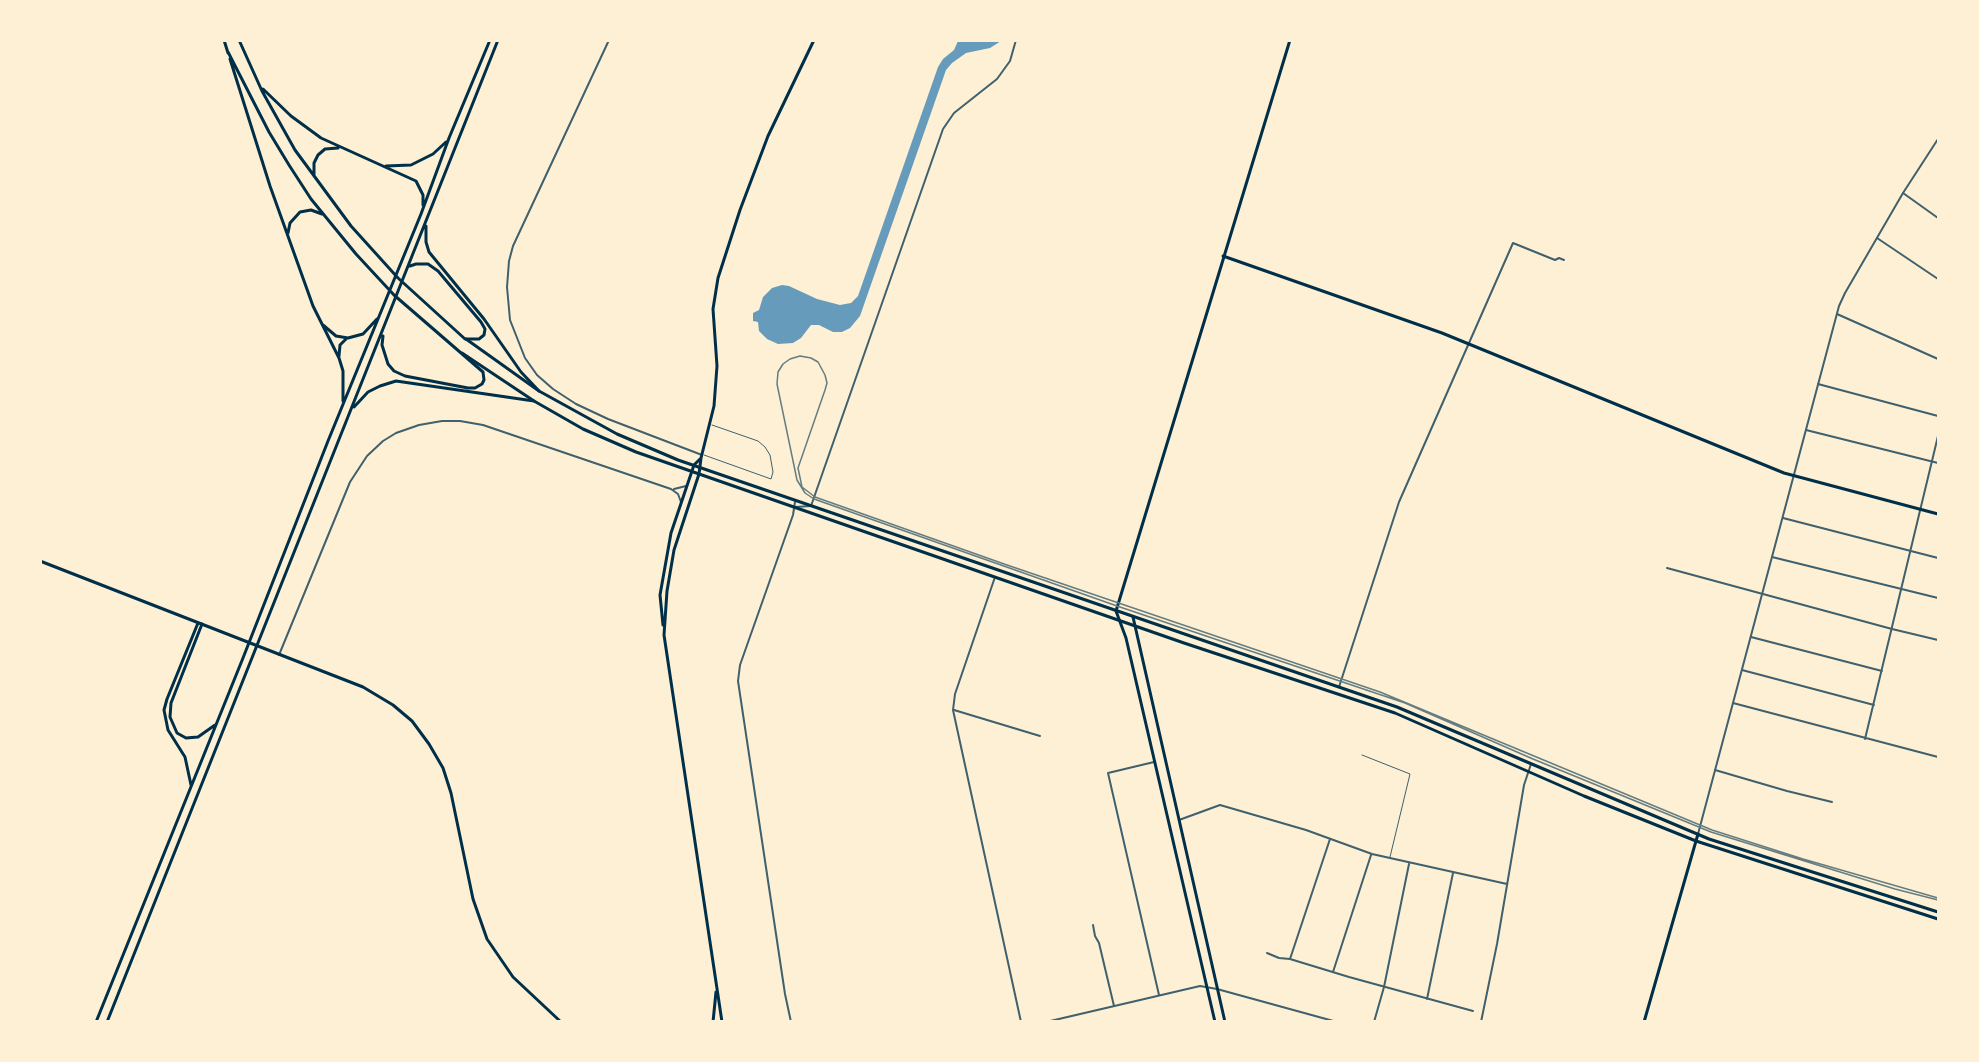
<!DOCTYPE html>
<style>
body{margin:0}
#map{position:relative;width:1979px;height:1062px;overflow:hidden;background:#fdf0d5;font-family:Commissioner,sans-serif}
canvas{display:block}
.frame{position:absolute;inset:0;border:42px solid #fdf0d5;pointer-events:none}
</style>
<div id="map">
<canvas width="1979" height="1062"></canvas>
<div class="frame"></div>
</div>
<script>
const c = document.querySelector('canvas').getContext('2d');
c.lineJoin = 'round';
function fillPath(path, color) {
  c.fillStyle = color;
  c.fill(path, 'evenodd');
}
function toPath(rows) {
  const path = new Path2D();
  for (const r of rows) {
    path.moveTo(r[0], r[1]);
    for (let i = 2; i < r.length; i += 2) path.lineTo(r[i], r[i + 1]);
  }
  return path;
}
function strokePath(path, color, width, dash) {
  c.strokeStyle = color;
  c.lineWidth = width;
  c.lineCap = dash ? 'butt' : 'round';
  c.setLineDash(dash || []);
  c.stroke(path);
}
const water = toPath([
 [958,41,1001,41,990,48,966,53,952,63,946,70,860,316,850,328,842,332,833,332,819,325,811,325,801,338,793,343,778,344,767,339,759,331,758,322,753,321,753,313,759,310,763,297,772,288,782,285,789,286,817,299,840,305,851,303,858,296,938,67,943,59,954,50]
]);
const service = toPath([
 [704,455,771,479,773,472,770,455,765,447,758,441,712,425],
 [1362,755,1410,774,1390,857]
]);
const minor = toPath([
 [609,40,513,246,509,261,507,287,510,320,525,358,537,375,553,389,576,404,608,419,702,455],
 [1903,193,1938,218],
 [1877,238,1938,279],
 [1837,314,1938,359],
 [1818,384,1938,416],
 [1806,430,1938,463],
 [674,489,686,486],
 [1783,518,1938,558],
 [1772,557,1938,598],
 [1667,568,1892,629,1938,640],
 [1751,637,1882,671],
 [279,655,350,482,367,456,383,441,396,433,419,425,442,421,460,421,483,425,671,489,678,494,681,502],
 [1742,670,1874,705],
 [1339,687,1399,502,1513,243,1555,260,1559,258,1564,260],
 [1733,703,1938,757],
 [954,710,1040,736],
 [1865,739,1938,436],
 [1154,762,1108,773,1159,995],
 [1715,770,1787,791,1832,802],
 [1179,820,1220,805,1306,830,1372,854,1507,884],
 [1093,925,1095,936,1099,943,1114,1006],
 [1267,953,1279,958,1290,959,1349,977,1473,1011],
 [1290,959,1330,839],
 [1333,972,1371,855],
 [1217,989,1337,1022],
 [1427,999,1453,873],
 [1374,1022,1384,987,1409,864],
 [1481,1022,1497,944,1524,785,1531,764]
]);
const tertiary = toPath([
 [795,507,811,506,943,129,954,113,997,79,1010,61,1016,40],
 [995,577,955,694,953,710,1021,1022],
 [1698,834,1839,306,1845,293,1903,193,1938,139],
 [791,1022,785,994,738,681,740,665,793,515,795,502],
 [1046,1022,1200,986,1217,989]
]);
const secondary = toPath([
 [1223,256,1442,333,1784,473,1938,514],
 [40,561,363,687,393,705,412,721,429,744,443,768,451,793,473,899,487,939,513,977,561,1022],
 [1133,617,1225,1022],
 [663,625,660,595,671,533,694,465,701,458],
 [664,635,667,591,674,550,699,474,701,458,714,406,717,366,713,309,718,278,740,210,768,136,814,40],
 [664,635,722,1022],
 [713,1022,716,992],
 [1215,1022,1126,638,1116,611,1290,40],
 [1644,1022,1698,834]
]);
const primary = toPath([
 [466,339,539,391,617,434,678,460,1397,707,1709,839,1938,912],
 [462,353,534,401,583,429,636,452,1184,643,1395,713,1584,796,1696,841,1938,919]
]);
const trunk = toPath([
 [224,40,228,53],
 [239,40,262,91,295,150,351,226,398,278,465,339,479,339,484,335,485,329,481,322,438,271,428,264,416,264,410,266],
 [228,52,269,132,289,165,311,199,356,254,394,295,483,372,484,380,482,384,475,388,468,388,405,376,394,371,388,364,382,345,383,336],
 [230,59,270,186,313,306,339,358,343,371,343,401],
 [263,89,291,116,321,138,416,181,423,195,423,205],
 [386,166,411,165,433,154,446,142],
 [314,176,314,163,318,155,325,149,338,148],
 [426,226,426,242,429,252,484,319,521,372,539,391],
 [288,233,290,223,300,212,311,210,322,214],
 [323,325,336,336,348,338,363,334,377,319],
 [339,356,340,345,346,339],
 [354,407,368,392,380,386,396,381,534,401],
 [202,624,171,703,170,717,177,733,186,738,198,737,215,725],
 [191,785,185,757,168,730,164,710,167,699,198,623],
 [96,1022,243,658,328,441,421,214,449,138,490,40],
 [107,1022,498,40]
]);
const tram = toPath([
 [1938,898,1803,859,1712,830,1380,692,1007,565,815,497,802,487,798,468,825,390,827,383,825,375,818,362,811,358,800,356,790,359,783,364,778,372,777,384,797,480,805,493,814,499,1117,606,1405,703,1533,759,1711,832,1895,889,1938,900]
]);
fillPath(water, '#669bbc');
strokePath(service, '#3f606c', 1);
strokePath(minor, '#3f606c', 2);
strokePath(tertiary, '#3f606c', 2);
strokePath(secondary, '#003049', 3);
strokePath(primary, '#003049', 3);
strokePath(trunk, '#003049', 3);
strokePath(tram, '#657d81', 1.5);
</script>
